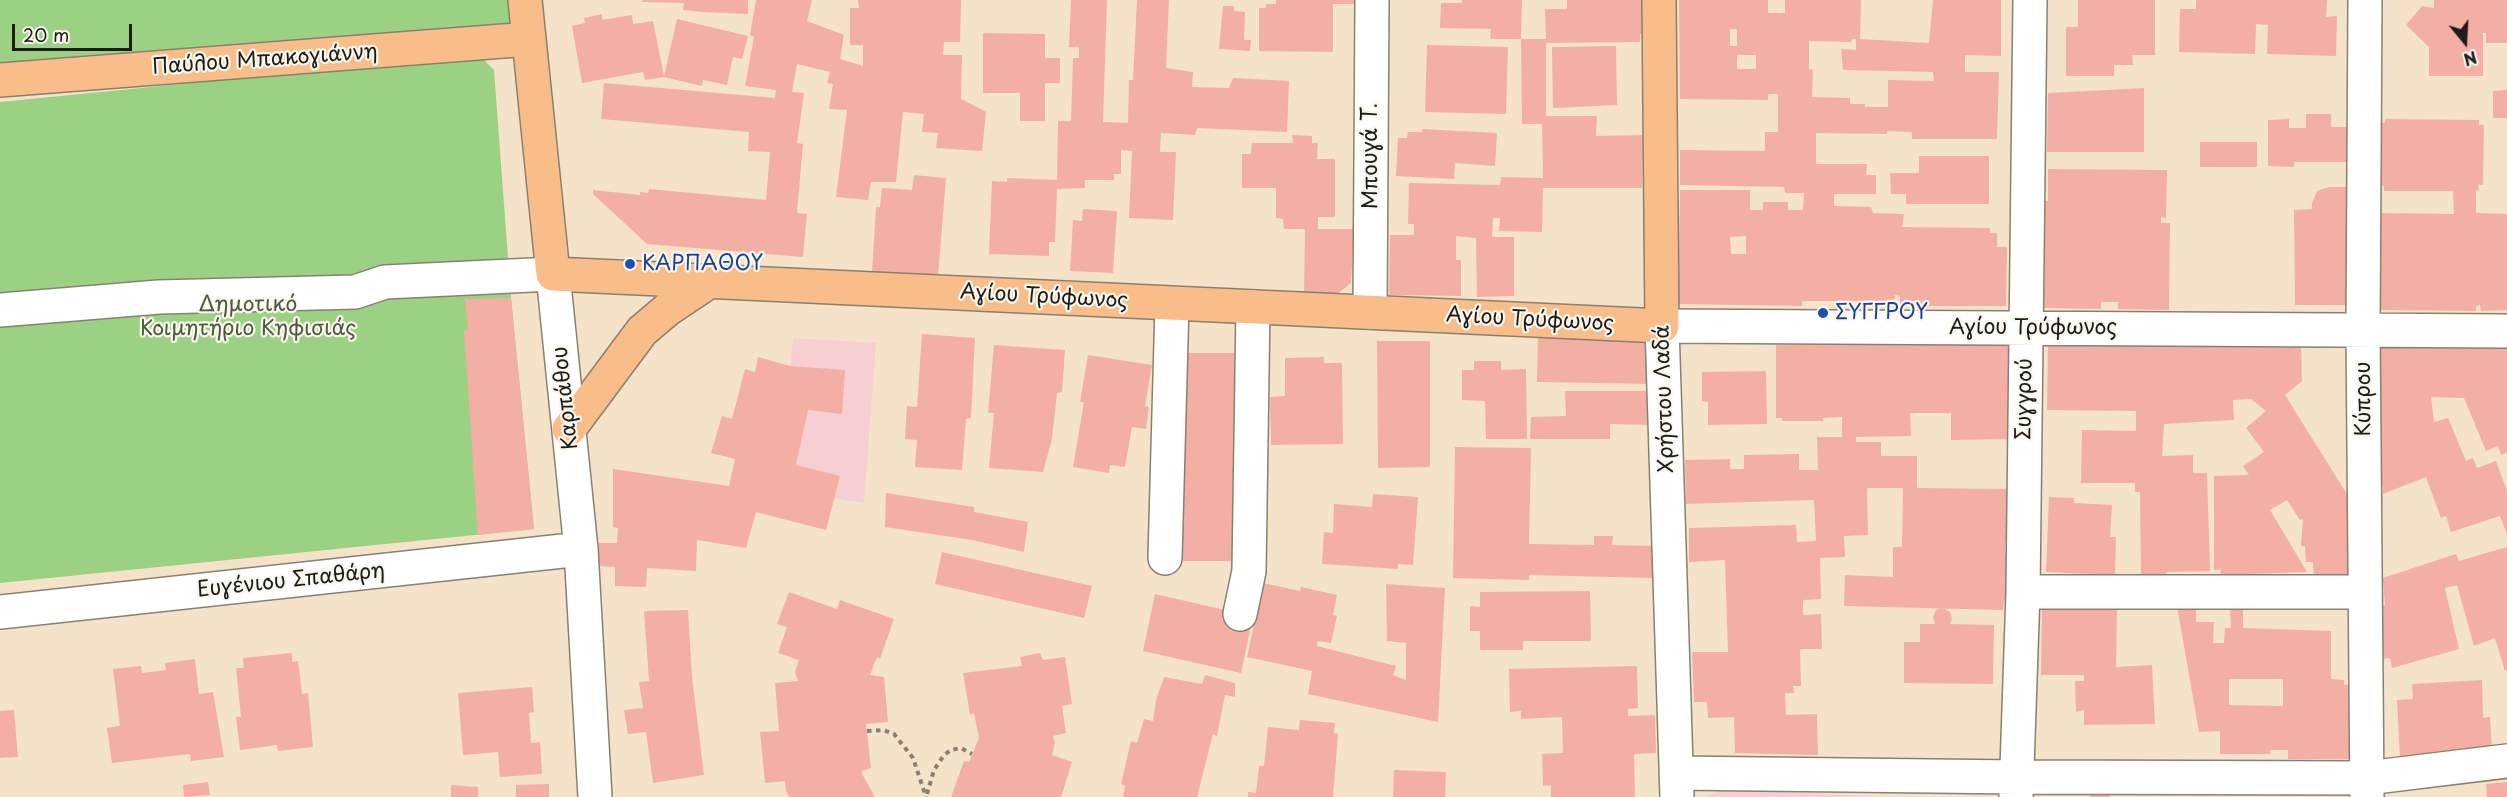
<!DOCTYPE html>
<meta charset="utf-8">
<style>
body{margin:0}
#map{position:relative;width:2507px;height:797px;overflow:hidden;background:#f5e3c9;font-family:"Playpen Sans",sans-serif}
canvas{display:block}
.north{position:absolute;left:2435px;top:12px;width:60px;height:60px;-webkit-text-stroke:4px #fbf7ec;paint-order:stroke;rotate:162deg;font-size:16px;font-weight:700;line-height:24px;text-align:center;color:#1c1c1c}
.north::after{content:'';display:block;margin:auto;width:21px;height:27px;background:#1c1c1c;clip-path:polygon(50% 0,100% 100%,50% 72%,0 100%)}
.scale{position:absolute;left:12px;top:24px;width:120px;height:27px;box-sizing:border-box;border:3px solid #1c1c1c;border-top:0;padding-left:8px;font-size:18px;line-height:21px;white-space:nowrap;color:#1c1c1c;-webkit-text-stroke:4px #fbf7ec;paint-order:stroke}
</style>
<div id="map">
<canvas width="2507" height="797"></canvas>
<div class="north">N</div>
<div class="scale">20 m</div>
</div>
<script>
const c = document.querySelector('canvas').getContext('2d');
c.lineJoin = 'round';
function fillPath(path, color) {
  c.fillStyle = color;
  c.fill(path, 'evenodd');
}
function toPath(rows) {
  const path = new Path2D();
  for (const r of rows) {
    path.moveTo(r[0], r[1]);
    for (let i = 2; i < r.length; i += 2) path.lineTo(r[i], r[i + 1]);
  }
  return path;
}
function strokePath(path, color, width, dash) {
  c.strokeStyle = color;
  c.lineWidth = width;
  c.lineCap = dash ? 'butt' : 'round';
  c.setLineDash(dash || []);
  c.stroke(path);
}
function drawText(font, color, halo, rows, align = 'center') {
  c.font = font + ' "Playpen Sans",sans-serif';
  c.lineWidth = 4.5;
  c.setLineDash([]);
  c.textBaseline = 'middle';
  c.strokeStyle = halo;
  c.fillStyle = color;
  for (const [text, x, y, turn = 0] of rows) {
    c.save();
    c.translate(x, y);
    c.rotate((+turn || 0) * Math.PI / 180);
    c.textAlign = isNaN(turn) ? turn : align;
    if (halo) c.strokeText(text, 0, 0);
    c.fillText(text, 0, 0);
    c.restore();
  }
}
const built = toPath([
 [793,338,876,343,864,503,834,498,826,530,756,512,790,366],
 [1736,789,1881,797,1706,797,1708,794]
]);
const green = toPath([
 [0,0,511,0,513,28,0,64],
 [462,56,484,60,494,70,511,298,534,529,0,583,0,102]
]);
const building = toPath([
 [643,0,748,0,748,14,702,12,683,10,684,3,642,2],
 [756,0,812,0,807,21,844,35,840,59,863,66,863,45,850,45,850,8,859,8,858,0,961,0,960,42,944,42,943,55,962,55,961,99,986,112,982,151,936,148,938,133,922,132,924,114,903,112,896,182,871,182,868,200,836,197,847,110,829,109,833,84,827,83,830,72,797,64,792,92,804,93,797,143,803,144,797,213,807,214,803,257,647,244,593,194,593,190,640,195,640,192,648,193,649,189,766,200,770,152,748,151,749,132,601,119,604,83,775,98,776,90,745,86,754,37,750,35],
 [1071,0,1107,0,1103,122,1128,123,1129,80,1133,80,1137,0,1169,0,1166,68,1193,72,1192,87,1229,88,1233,78,1289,81,1287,132,1197,128,1195,135,1161,133,1160,152,1176,152,1173,220,1129,218,1132,151,1121,150,1121,174,1114,174,1114,180,1085,180,1085,188,1057,189,1055,242,1049,242,1049,256,989,254,992,181,1007,182,1007,178,1057,180,1058,121,1071,121,1073,58,1079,58,1079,47,1069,47],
 [1276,0,1354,0,1354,4,1333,4,1333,52,1259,51,1259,8,1266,8,1266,4,1276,4],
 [1462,0,1522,0,1521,39,1490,39,1491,29,1440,28,1441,3,1462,3],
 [1567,0,1643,0,1645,34,1640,34,1640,42,1546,43,1546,116,1597,116,1596,136,1643,135,1642,188,1543,188,1542,232,1499,231,1500,218,1493,218,1492,237,1514,237,1514,296,1477,297,1476,238,1456,236,1456,260,1461,260,1461,296,1389,295,1390,235,1414,235,1414,224,1408,224,1409,183,1500,185,1501,177,1543,178,1542,124,1522,124,1521,39,1546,39,1545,9,1567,9],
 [1679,0,1768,0,1768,13,1785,13,1785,0,1861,0,1860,39,1929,43,1933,0,2001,0,2001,56,1965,55,1965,72,1999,72,1997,139,1912,139,1912,132,1887,131,1887,134,1816,133,1816,164,1867,164,1866,175,1876,175,1876,194,1834,194,1834,206,1871,207,1873,213,1904,214,1902,227,1990,228,1990,233,1997,233,1997,247,2007,247,2006,306,1900,306,1900,296,1895,295,1893,307,1861,307,1861,301,1802,301,1802,306,1678,304,1680,190,1750,190,1750,210,1763,210,1763,202,1788,202,1788,210,1803,210,1804,193,1785,193,1784,187,1680,185,1680,150,1765,151,1765,132,1778,132,1778,94,1768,94,1768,100,1680,99],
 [1730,29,1737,29,1737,46,1730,46],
 [1852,39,1856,39,1856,50,1841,49,1843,70,1933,72,1934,81,1888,80,1888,107,1865,107,1865,104,1850,104,1850,98,1812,97,1813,70,1809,69,1809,41,1851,42],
 [1737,55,1756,55,1756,69,1737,69],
 [1746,236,1746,254,1731,254,1730,237],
 [2078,0,2155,0,2155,55,2132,55,2133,65,2114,65,2114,76,2066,76,2066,27,2078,27],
 [2196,0,2327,0,2326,17,2337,16,2336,56,2267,54,2268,25,2256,24,2255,54,2179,52,2180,9,2196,9],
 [2434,0,2507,0,2507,43,2486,43,2486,33,2483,33,2483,76,2429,76,2429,47,2406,25,2422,6,2434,8],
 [1223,6,1234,6,1234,11,1245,12,1244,40,1251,40,1250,51,1219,49],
 [602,14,602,20,632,15,633,24,653,21,664,76,677,19,748,36,742,59,733,57,727,85,703,80,702,86,664,77,645,80,643,72,582,83,572,26,585,23,584,18],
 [983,33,1045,34,1045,58,1060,58,1060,83,1045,83,1045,121,1020,121,1020,93,983,93],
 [1427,45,1508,47,1506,114,1425,112],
 [1616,46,1617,105,1553,108,1552,47],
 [2144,88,2144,152,2047,152,2048,93],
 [2507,90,2507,118,2493,118,2493,91],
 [2306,114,2331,114,2331,127,2350,127,2351,162,2294,162,2294,167,2268,166,2268,120,2289,119,2289,128,2306,128],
 [2385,119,2479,120,2479,125,2484,125,2483,185,2478,185,2479,191,2476,190,2476,213,2507,214,2507,310,2481,311,2480,305,2476,306,2476,311,2378,310,2379,213,2454,214,2453,191,2384,191,2384,186,2379,186,2380,123,2385,123],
 [1422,129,1497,133,1495,166,1455,163,1454,179,1396,176,1398,138,1407,138,1408,132,1422,132],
 [1292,135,1312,136,1312,143,1318,143,1317,159,1335,159,1335,217,1318,217,1318,229,1354,229,1351,283,1337,294,1304,294,1305,229,1284,229,1283,219,1276,218,1276,188,1242,188,1242,154,1251,154,1252,143,1293,143],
 [2200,142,2257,142,2257,167,2200,167],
 [1919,156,1989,156,1989,204,1906,204,1906,194,1891,194,1890,173,1919,173],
 [2048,169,2167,170,2166,218,2161,217,2161,223,2170,223,2169,310,2118,309,2118,302,2101,302,2101,309,2044,308,2045,201,2048,201],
 [914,175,946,178,938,277,872,272,876,207,880,207,882,188,912,190],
 [2329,187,2350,187,2351,305,2295,305,2294,210,2312,209,2312,203,2317,191],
 [1083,209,1117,211,1113,273,1070,271,1073,220,1082,221],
 [511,298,534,529,478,535,464,331,468,331,465,299],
 [922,334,975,338,971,418,966,419,962,470,915,467,917,440,905,439,907,406,917,407],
 [1538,335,1655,337,1653,384,1537,382],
 [1377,341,1430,341,1430,467,1378,468],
 [2014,342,2015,439,1951,440,1951,413,1910,413,1911,436,1856,437,1856,442,1881,442,1881,456,1917,456,1917,488,2007,489,2007,494,2011,494,2010,544,2005,543,2005,554,2010,554,2008,602,2004,601,2003,610,1844,606,1845,575,1893,577,1893,547,1902,547,1903,488,1867,488,1868,535,1844,536,1845,557,1820,558,1821,599,1803,600,1803,615,1821,614,1822,649,1800,649,1801,686,1793,686,1794,693,1785,693,1786,715,1817,714,1818,755,1735,753,1734,717,1708,718,1707,702,1694,702,1692,652,1728,652,1725,560,1689,562,1689,528,1796,525,1797,542,1816,541,1814,500,1686,504,1685,460,1730,459,1730,469,1744,469,1744,455,1799,454,1799,470,1818,470,1817,437,1842,437,1842,417,1823,418,1823,421,1782,421,1782,418,1776,418,1776,345],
 [2048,342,2301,346,2302,381,2285,395,2350,499,2349,576,2314,579,2313,562,2306,562,2305,546,2301,546,2303,519,2300,520,2287,500,2270,510,2307,572,2220,575,2221,569,2214,570,2214,476,2249,475,2243,466,2264,452,2246,428,2266,411,2251,399,2233,400,2234,420,2164,424,2162,456,2193,455,2193,473,2207,473,2210,571,2166,572,2166,577,2141,577,2140,492,2135,492,2135,483,2081,483,2082,430,2136,431,2136,411,2047,410],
 [994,345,1065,350,1062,392,1057,393,1052,439,1043,472,989,468,994,413,988,413],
 [2379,347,2507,347,2507,452,2501,455,2498,446,2486,451,2464,398,2431,397,2434,422,2448,418,2466,461,2473,458,2477,468,2496,461,2507,491,2507,534,2500,516,2451,532,2446,516,2441,518,2426,477,2383,494,2383,487,2378,486],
 [1180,353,1244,353,1242,561,1178,561],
 [1088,355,1152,365,1145,406,1149,407,1146,429,1132,427,1125,467,1110,465,1109,473,1073,467,1084,402,1080,402],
 [758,357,790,366,845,370,842,414,808,410,796,465,840,476,826,530,756,512,746,548,697,540,696,571,647,568,646,587,615,586,615,567,599,566,599,543,617,543,618,528,613,527,613,469,729,486,735,459,711,453,722,416,732,419,745,369,755,372],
 [1324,357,1324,363,1342,363,1343,444,1271,445,1270,397,1285,396,1285,358],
 [1474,361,1501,361,1501,370,1526,369,1527,439,1486,439,1485,401,1462,400,1462,370,1474,370],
 [1766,371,1767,424,1708,425,1708,402,1702,401,1702,372],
 [1565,391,1649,391,1649,425,1610,424,1610,439,1530,439,1531,417,1566,416],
 [1455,447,1531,448,1529,544,1594,545,1594,536,1613,536,1612,545,1653,546,1653,578,1529,575,1529,580,1453,578],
 [886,493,974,507,974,512,1028,522,1024,552,972,540,885,527],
 [1373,494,1418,497,1413,565,1398,564,1398,569,1322,564,1324,532,1333,533,1334,504,1372,507],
 [2049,497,2074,498,2074,503,2112,505,2110,537,2116,537,2115,575,2046,572],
 [2507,547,2507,670,2505,671,2495,638,2474,646,2457,585,2445,588,2459,649,2392,668,2390,658,2381,659,2379,610,2385,605,2383,578,2456,554,2459,561],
 [942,552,1092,586,1084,618,935,584],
 [1263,583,1300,591,1301,587,1337,595,1333,615,1337,616,1331,643,1318,641,1317,646,1396,666,1393,675,1406,680,1406,643,1387,641,1386,584,1445,588,1438,722,1308,694,1312,671,1247,657],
 [1590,591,1591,641,1523,641,1523,650,1480,650,1480,631,1470,631,1470,606,1480,607,1480,592],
 [789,592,837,609,840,600,894,619,880,659,877,657,870,675,884,677,888,722,866,724,871,768,862,771,862,774,875,797,789,797,786,791,785,781,765,783,760,732,779,731,775,683,798,681,795,672,799,660,778,653,787,627,777,624],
 [1155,594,1225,610,1222,620,1251,626,1241,673,1143,651],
 [2177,606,2196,606,2196,622,2214,622,2213,643,2224,643,2225,628,2231,628,2230,607,2243,607,2243,628,2331,631,2331,679,2344,680,2344,685,2352,685,2352,759,2288,759,2288,750,2270,750,2270,754,2220,754,2220,731,2199,732],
 [2229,679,2283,679,2283,706,2229,705],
 [1943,608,1950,612,1952,619,1950,624,1994,625,1993,684,1904,683,1904,642,1920,642,1920,624,1935,624,1933,617,1936,610],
 [2042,608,2117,608,2116,667,2152,665,2155,724,2084,725,2084,710,2076,712,2075,681,2084,681,2084,675,2041,675],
 [688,610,692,677,704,775,653,783,646,732,628,734,624,710,643,708,639,682,649,681,644,611],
 [292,653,292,662,298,661,302,694,308,693,313,747,278,751,277,745,240,750,236,717,241,717,236,668,244,668,243,658],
 [1040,653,1043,660,1065,657,1072,704,1062,706,1066,733,1053,736,1055,743,1052,755,1072,762,1061,797,951,797,964,761,969,762,979,738,974,713,970,715,963,673,1022,666,1020,657],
 [195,659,199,694,213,692,224,757,191,761,190,754,112,763,107,728,120,726,113,669,141,666,142,673,166,670,165,663],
 [1637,666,1638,708,1628,709,1628,716,1655,715,1656,753,1634,754,1635,797,1551,797,1551,785,1543,786,1542,754,1563,753,1562,717,1521,719,1521,711,1510,712,1509,669],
 [1205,675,1235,683,1235,697,1225,695,1217,736,1213,734,1197,797,1123,797,1125,786,1121,784,1131,741,1137,743,1144,719,1153,721,1156,700,1164,677,1202,684],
 [2482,680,2483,718,2490,717,2492,750,2400,759,2397,700,2413,699,2412,684],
 [532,687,534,712,529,713,531,743,540,742,542,774,500,777,498,752,463,755,458,693],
 [14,710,18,757,0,758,0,711],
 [1300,720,1335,723,1334,733,1338,734,1333,797,1248,797,1248,792,1256,793,1259,766,1264,766,1268,727,1299,730],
 [1394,770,1446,772,1445,797,1393,797],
 [208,782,210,795,184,797,183,785],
 [2507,782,2507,797,2487,797,2486,784],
 [549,784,549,797,516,797,516,785],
 [451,785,478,787,478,797,451,797],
 [2090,788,2110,788,2110,797,2090,797]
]);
const path = toPath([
 [867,731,883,730,894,734,913,758,926,797],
 [927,794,934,770,944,755,951,750,961,748,972,754]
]);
const minor = toPath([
 [2365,0,2363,330,2367,797],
 [0,310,159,297,355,292,385,282,553,274,581,549,595,797],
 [1370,312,1372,0],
 [1165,558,1172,304],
 [2023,592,2365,592],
 [0,612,581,549],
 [1240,614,1249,571,1253,307],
 [1676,773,2017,777,2367,778,2507,761],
 [1677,797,1662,326,2507,331],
 [2016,797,2023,592,2030,0]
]);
const major = toPath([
 [525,0,553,274,1662,326,1659,0],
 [0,80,529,39],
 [569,429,642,331,668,309,710,281]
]);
const markers = [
 [630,264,6,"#1a4fb4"],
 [1823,313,6,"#1a4fb4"]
];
const streetNames = [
 ["Παύλου Μπακογιάννη",265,60,-4],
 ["Μπουγά Τ.",1371,156,-90],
 ["Αγίου Τρύφωνος",1044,297,3],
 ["Αγίου Τρύφωνος",1530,320,3],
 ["Αγίου Τρύφωνος",2033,328],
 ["Καρπάθου",566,398,-96],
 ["Χρήστου Λαδά",1665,399,-92],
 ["Συγγρού",2025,399,-89],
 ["Κύπρου",2364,399,-90],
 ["Ευγένιου Σπαθάρη",291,581,-6]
];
const transitNames = [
 ["ΚΑΡΠΑΘΟΥ",642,264],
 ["ΣΥΓΓΡΟΥ",1835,313]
];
const parkNames = [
 ["Δημοτικό",248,305],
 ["Κοιμητήριο Κηφισιάς",248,329]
];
fillPath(built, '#f7cfd3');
fillPath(green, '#9bd182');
fillPath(building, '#f3afa4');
strokePath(minor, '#888072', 36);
strokePath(major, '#888072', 36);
strokePath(path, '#888072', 4, [4.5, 4.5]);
strokePath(minor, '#fff', 33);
strokePath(major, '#f8bd89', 33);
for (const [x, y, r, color] of markers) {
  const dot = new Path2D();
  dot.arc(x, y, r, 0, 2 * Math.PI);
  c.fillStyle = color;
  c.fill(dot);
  strokePath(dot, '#fbf7ec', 2);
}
drawText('21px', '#1c1c1c', '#fbf7ec', streetNames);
drawText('21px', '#164399', '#fbf7ec', transitNames, 'left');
drawText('21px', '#485b40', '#fbf7ec', parkNames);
</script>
